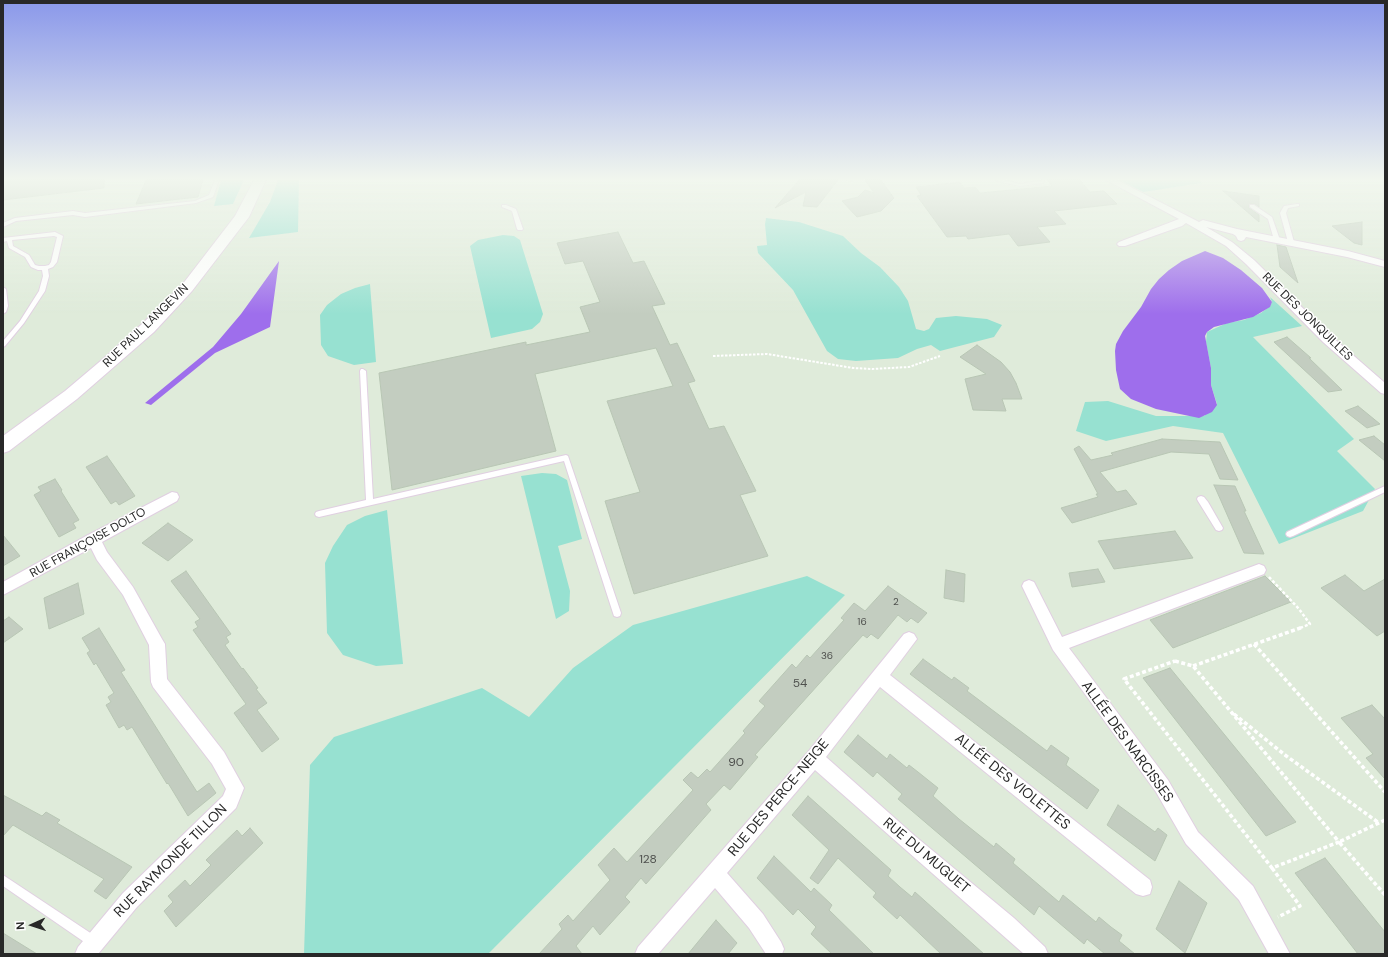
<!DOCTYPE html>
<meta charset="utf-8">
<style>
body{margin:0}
#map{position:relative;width:1388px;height:957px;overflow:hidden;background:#dfebda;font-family:"DM Sans",sans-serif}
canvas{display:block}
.frame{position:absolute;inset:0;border:4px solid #282828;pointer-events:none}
.north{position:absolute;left:12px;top:905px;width:40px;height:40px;-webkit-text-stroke:3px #fff;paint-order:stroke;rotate:267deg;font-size:11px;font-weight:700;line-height:16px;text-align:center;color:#282828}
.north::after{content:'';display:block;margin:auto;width:14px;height:18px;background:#282828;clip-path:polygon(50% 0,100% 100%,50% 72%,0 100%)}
</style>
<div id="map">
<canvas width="1388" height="957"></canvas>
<div class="frame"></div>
<div class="north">N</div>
</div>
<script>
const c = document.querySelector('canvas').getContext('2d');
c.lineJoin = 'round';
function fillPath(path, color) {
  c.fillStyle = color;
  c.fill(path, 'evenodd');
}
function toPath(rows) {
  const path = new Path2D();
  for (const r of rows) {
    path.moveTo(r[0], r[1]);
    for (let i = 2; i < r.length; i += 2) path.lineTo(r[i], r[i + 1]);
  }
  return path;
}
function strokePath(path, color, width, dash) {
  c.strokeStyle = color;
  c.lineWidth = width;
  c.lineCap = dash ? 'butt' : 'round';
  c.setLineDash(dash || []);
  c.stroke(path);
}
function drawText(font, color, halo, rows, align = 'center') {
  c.font = font + ' "DM Sans",sans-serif';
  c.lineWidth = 3;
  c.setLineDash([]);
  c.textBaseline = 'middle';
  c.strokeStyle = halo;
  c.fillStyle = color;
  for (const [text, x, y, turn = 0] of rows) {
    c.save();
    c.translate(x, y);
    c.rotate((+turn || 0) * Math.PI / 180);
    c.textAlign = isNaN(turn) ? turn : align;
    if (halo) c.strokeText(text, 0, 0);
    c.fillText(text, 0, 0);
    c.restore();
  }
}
const green = toPath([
 [221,180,244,180,233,204,214,206],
 [278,180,299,180,298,232,249,238,270,202],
 [1119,180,1199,180,1202,183,1143,192],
 [766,218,799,222,843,236,861,253,880,267,899,287,908,301,916,329,924,331,929,329,936,318,956,316,987,319,1002,325,994,337,940,351,931,345,917,349,898,358,856,361,838,359,827,351,793,290,758,253,757,246,767,245,765,224],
 [503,235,514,236,520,240,543,314,540,322,532,329,491,338,470,246,478,240],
 [370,284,376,362,354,365,328,356,321,345,320,315,327,305,341,294,355,288],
 [1270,297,1302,326,1253,337,1354,439,1337,451,1375,489,1363,511,1279,544,1223,433,1173,426,1106,441,1076,431,1085,402,1108,401,1156,416,1204,416,1217,404,1211,385,1211,368,1206,342,1207,332,1227,323,1244,320,1261,313,1270,306,1272,302],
 [542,473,556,474,567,480,582,539,558,546,570,591,569,611,556,619,521,476],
 [387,510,403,664,376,666,343,655,327,633,325,563,333,546,347,525,365,516],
 [807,576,845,595,488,954,304,954,310,765,334,737,482,688,529,717,573,668,633,625]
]);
const water = toPath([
 [1205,251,1223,258,1241,270,1262,288,1272,302,1270,307,1253,317,1214,327,1207,332,1205,336,1211,368,1211,385,1217,405,1212,412,1199,418,1156,409,1131,399,1120,389,1116,370,1115,351,1116,344,1123,331,1141,307,1151,289,1159,279,1169,270,1182,261],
 [279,261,270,327,215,353,151,405,145,403,213,347,241,314]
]);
const building = toPath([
 [3,180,104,180,104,188,3,200,3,180],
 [146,180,203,180,198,197,136,204,146,180],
 [799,180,838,180,817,207,803,206,806,192,775,208,799,180],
 [865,180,881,180,894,198,881,211,857,217,842,201,858,197,865,190,874,193,865,180],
 [1047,180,1080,180,1090,192,1104,191,1117,204,1054,211,1066,224,1037,227,1050,242,1018,246,1009,234,968,239,966,236,947,237,917,196,921,195,916,187,960,182,964,188,975,187,980,193,1052,186,1047,180],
 [1223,191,1259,196,1259,207,1255,204,1250,204,1248,207,1259,215,1259,222,1223,191],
 [1362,222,1362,245,1354,243,1332,226,1362,222],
 [618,232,633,263,644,261,665,304,652,306,670,345,677,343,695,381,688,383,709,429,724,426,756,491,740,495,768,556,634,594,605,501,640,492,607,401,673,386,656,348,535,374,556,451,392,490,379,373,526,342,526,345,590,332,580,307,600,302,583,261,565,264,557,243,618,232],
 [1277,245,1286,247,1298,283,1280,267,1277,245],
 [1287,337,1311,358,1309,358,1342,390,1328,392,1274,342,1287,337],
 [977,345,1001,362,1010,372,1016,383,1022,399,1002,399,1006,411,973,410,965,379,986,374,960,357,977,345],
 [1358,406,1380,424,1367,428,1345,411,1358,406],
 [1374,436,1385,445,1385,461,1359,440,1374,436],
 [1162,439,1220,442,1238,480,1220,479,1209,454,1171,452,1100,472,1117,492,1126,490,1137,504,1072,523,1061,508,1098,497,1096,494,1098,494,1074,449,1079,446,1091,460,1113,455,1111,453,1162,439],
 [107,456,135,496,119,505,116,501,111,504,86,467,107,456],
 [55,479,62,490,61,491,79,520,73,523,76,528,59,537,34,495,41,491,38,487,55,479],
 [1214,485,1235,486,1246,511,1244,511,1264,554,1244,553,1214,485],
 [168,523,193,540,168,561,142,543,168,523],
 [1175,531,1193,558,1114,569,1098,541,1175,531],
 [3,535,20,556,3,566,3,535],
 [1098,569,1105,582,1072,587,1069,573,1098,569],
 [946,570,965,574,964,602,944,598,946,570],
 [186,571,231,634,226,637,229,642,225,645,242,669,243,668,258,688,256,689,267,703,257,710,279,739,262,752,234,713,246,704,193,630,198,627,195,622,200,619,171,581,186,571],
 [1345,575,1364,591,1385,579,1385,631,1377,636,1321,588,1345,575],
 [1265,576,1291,602,1173,648,1150,620,1265,576],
 [78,583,84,614,49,629,44,598,78,583],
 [888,586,927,613,918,623,911,618,907,622,898,615,878,639,871,634,867,638,863,635,755,755,758,757,730,790,724,785,706,804,711,810,646,884,641,878,625,897,630,902,600,935,593,926,576,946,582,954,539,954,562,929,559,924,568,915,573,921,610,880,598,865,614,848,627,862,693,790,683,780,691,772,698,778,707,769,710,772,745,733,743,731,765,706,759,701,792,664,796,668,807,655,810,658,844,620,841,618,854,603,865,611,888,586],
 [9,617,23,629,3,643,3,621,9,617],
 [99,628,125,670,121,672,197,792,209,783,216,793,188,816,168,783,167,784,132,727,127,730,124,725,119,728,106,705,111,702,108,697,114,693,96,663,94,665,87,653,90,651,82,638,99,628],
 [923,659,952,680,954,677,969,688,967,691,1047,751,1051,745,1069,758,1066,765,1099,790,1087,809,910,674,923,659],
 [1170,668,1296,822,1266,836,1143,678,1170,668],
 [1372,705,1385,719,1385,779,1366,758,1373,754,1341,718,1372,705],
 [858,735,887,759,890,754,907,768,909,765,918,772,938,788,933,796,959,819,994,847,996,843,1015,859,1013,863,1059,902,1063,895,1096,922,1099,917,1111,927,1122,935,1119,941,1135,954,1105,954,1087,939,1084,944,1039,906,1034,915,898,799,902,794,877,772,873,777,844,752,858,735],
 [3,795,42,816,46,812,60,820,57,823,132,867,106,899,94,891,104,879,13,825,3,836,3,795],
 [808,796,891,870,888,876,900,887,912,897,915,892,984,954,941,954,900,915,897,919,873,897,876,893,838,858,818,884,810,878,829,850,792,815,808,796],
 [1118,805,1155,832,1158,828,1167,835,1155,861,1107,825,1118,805],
 [250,828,263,843,176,927,164,911,173,902,168,896,185,880,190,886,211,865,206,860,237,830,242,836,250,828],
 [774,856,811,892,814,888,832,905,829,910,874,954,832,954,811,934,816,927,798,909,793,915,757,878,774,856],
 [1325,858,1385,932,1385,954,1358,954,1295,873,1325,858],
 [1179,881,1207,903,1185,953,1156,929,1179,881],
 [716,920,737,943,728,954,688,954,716,920],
 [3,933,37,954,3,954,3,933]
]);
const pathFar2 = toPath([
 [847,180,853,182],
 [713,356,767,354,853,368,872,369,909,367,940,356]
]);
const pathFar1 = toPath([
 [1269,577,1299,609,1310,624,1300,628]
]);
const path = toPath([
 [1254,644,1385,792],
 [1175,661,1193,666,1339,842,1272,868,1124,679,1175,661],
 [1193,666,1303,627],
 [1234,714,1285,755,1379,823],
 [1385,820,1339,842,1385,895],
 [1272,868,1300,906,1278,917]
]);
const service = toPath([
 [215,180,219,180,213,197,196,203,85,217,73,215,16,221,3,227,3,223,15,218,73,211,85,213,195,201,209,195,215,180],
 [996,180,1004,180,1020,184,1044,180,1043,183,1020,186,996,181,996,180],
 [1297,204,1299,204,1299,206,1288,208,1286,213,1294,242,1291,244,1288,242,1280,213,1284,206,1297,204],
 [502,205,506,205,516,209,523,229,522,230,518,230,517,229,512,211,502,207,502,205],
 [1250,205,1254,205,1272,217,1280,240,1279,241,1275,241,1274,240,1268,219,1250,207,1250,205],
 [55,232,63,236,57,262,53,267,48,269,49,276,45,291,24,323,5,346,3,347,3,341,20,321,39,291,43,276,42,270,38,270,31,267,25,257,9,248,7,241,3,242,3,238,55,232],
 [54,236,57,237,51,262,49,265,45,266,39,266,35,265,29,255,13,246,12,240,54,236],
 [3,287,6,289,8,306,6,312,3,314,3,287],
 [361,369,363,369,366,371,373,499,566,455,568,456,621,613,620,616,617,617,614,616,613,613,564,461,319,517,316,516,315,514,316,512,319,511,366,500,360,371,361,369],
 [1385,486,1385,492,1293,536,1290,537,1287,536,1286,534,1287,532,1385,486],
 [1201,496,1204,497,1208,502,1223,528,1222,530,1219,531,1216,530,1198,501,1197,499,1198,497,1201,496],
 [3,875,98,938,99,942,98,946,94,947,90,946,3,886,3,875]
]);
const minor = toPath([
 [1106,180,1117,180,1199,222,1203,220,1237,229,1348,251,1385,261,1385,267,1347,257,1246,237,1244,240,1241,241,1238,240,1236,236,1233,234,1206,227,1232,242,1254,260,1331,336,1385,383,1385,394,1381,393,1323,342,1246,264,1226,246,1186,223,1182,226,1125,246,1119,246,1117,244,1119,242,1179,219,1106,180],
 [172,492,177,493,179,497,177,501,102,542,107,552,133,587,162,639,165,644,167,679,224,752,244,788,236,808,137,907,98,954,75,954,78,947,123,893,223,796,226,789,212,764,153,687,151,682,149,645,123,595,97,560,91,548,3,595,3,582,88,535,172,492],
 [1259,564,1264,566,1266,570,1264,574,1069,648,1168,780,1198,832,1253,886,1290,954,1269,954,1239,900,1186,844,1156,792,1053,650,1022,586,1024,582,1029,580,1034,582,1062,637,1259,564],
 [909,632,914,634,917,639,890,675,1150,880,1152,887,1150,894,1143,896,1136,894,880,687,826,757,915,836,1014,918,1045,947,1048,954,1024,954,815,770,727,873,763,914,781,942,784,949,782,954,766,954,749,928,715,888,658,954,635,954,638,947,808,752,904,634,909,632]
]);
const secondary = toPath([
 [254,180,266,180,249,217,192,291,154,332,77,399,9,451,3,453,3,436,65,391,110,353,142,324,182,285,235,216,254,180]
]);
const numberNames = [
 ["2",896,602],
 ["16",862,622],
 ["36",827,656]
];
const streetNames = [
 ["RUE DES JONQUILLES",1307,317,44],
 ["RUE PAUL LANGEVIN",146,326,-44],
 ["RUE FRANÇOISE DOLTO",88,543,-29]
];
const nearNumbernames = [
 ["54",800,684],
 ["90",736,763],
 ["128",648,860]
];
const nearStreetnames = [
 ["ALLÉE DES NARCISSES",1127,742,54],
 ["ALLÉE DES VIOLETTES",1012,782,39],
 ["RUE DES PERCE-NEIGE",779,798,-50],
 ["RUE DU MUGUET",926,856,40],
 ["RUE RAYMONDE TILLON",171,861,-45]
];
fillPath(green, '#97e1d1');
fillPath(water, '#9e6eec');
fillPath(building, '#c3cdc0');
strokePath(building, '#b8c6b4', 1);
strokePath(service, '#e0cfe1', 2);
strokePath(minor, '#e0cfe1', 2);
strokePath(secondary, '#e0cfe1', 2);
strokePath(pathFar2, '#fff', 2, [2.5, 1.5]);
strokePath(pathFar1, '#fff', 2.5, [3, 2]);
strokePath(path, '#fff', 3.5, [4, 2.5]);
fillPath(service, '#fff');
fillPath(minor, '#fff');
fillPath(secondary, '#fff');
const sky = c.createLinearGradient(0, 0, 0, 314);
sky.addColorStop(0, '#8a98ea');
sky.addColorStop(0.57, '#f1f6ee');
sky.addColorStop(1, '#f1f6ee00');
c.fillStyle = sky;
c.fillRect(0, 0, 1388, 314);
drawText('10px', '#4f514e', null, numberNames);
drawText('12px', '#282828', '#fff', streetNames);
drawText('12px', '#4f514e', null, nearNumbernames);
drawText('14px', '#282828', '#fff', nearStreetnames);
</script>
